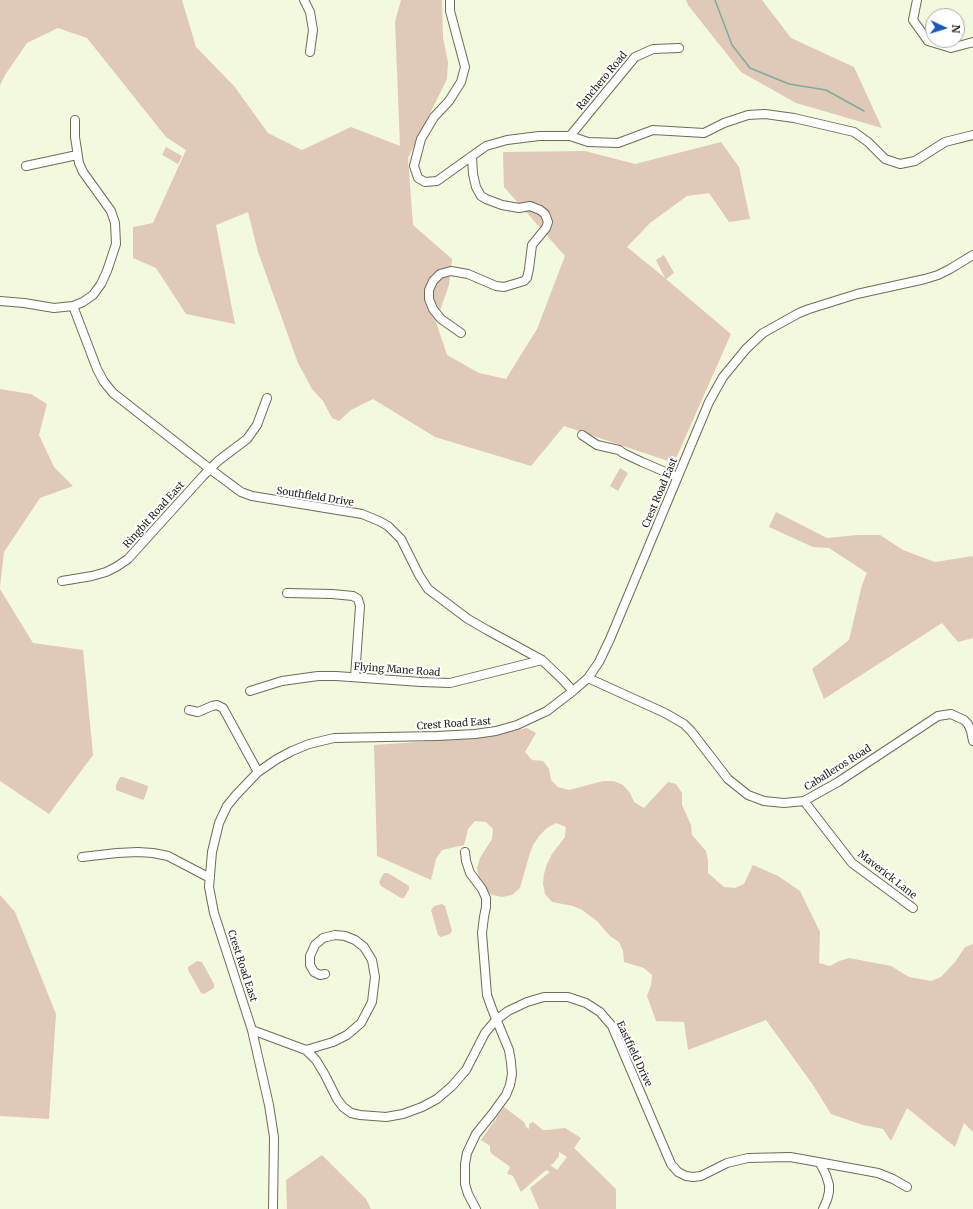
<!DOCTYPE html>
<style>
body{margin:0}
#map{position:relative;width:973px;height:1209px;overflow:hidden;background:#f3f9dc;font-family:Merriweather,serif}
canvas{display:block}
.north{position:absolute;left:925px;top:8px;width:40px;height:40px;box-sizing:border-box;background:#fff;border:1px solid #a7a8a4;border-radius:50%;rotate:94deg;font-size:11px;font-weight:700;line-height:16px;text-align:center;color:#23251b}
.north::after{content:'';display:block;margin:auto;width:14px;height:18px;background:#1757c2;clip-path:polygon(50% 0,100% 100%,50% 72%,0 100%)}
</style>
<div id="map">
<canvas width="973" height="1209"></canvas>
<div class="north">N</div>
</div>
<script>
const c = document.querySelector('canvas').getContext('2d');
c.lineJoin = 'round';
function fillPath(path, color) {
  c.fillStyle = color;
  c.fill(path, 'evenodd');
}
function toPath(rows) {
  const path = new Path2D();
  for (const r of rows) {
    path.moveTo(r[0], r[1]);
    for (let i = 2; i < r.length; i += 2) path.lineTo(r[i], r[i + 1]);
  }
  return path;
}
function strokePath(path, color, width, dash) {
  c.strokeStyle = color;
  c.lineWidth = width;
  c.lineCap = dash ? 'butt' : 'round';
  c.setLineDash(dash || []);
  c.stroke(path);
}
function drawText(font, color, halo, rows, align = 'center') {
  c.font = font + ' Merriweather,serif';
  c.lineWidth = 4;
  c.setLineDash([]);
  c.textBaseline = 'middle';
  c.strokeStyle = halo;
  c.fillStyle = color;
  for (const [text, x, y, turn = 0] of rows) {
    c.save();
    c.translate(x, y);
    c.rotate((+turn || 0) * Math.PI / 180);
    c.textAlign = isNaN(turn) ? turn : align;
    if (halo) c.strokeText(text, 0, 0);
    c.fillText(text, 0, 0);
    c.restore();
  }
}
const green = toPath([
 [0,0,182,0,196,47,234,86,268,133,302,150,351,127,400,146,395,22,401,0,442,0,443,38,448,62,447,79,408,158,413,225,452,259,449,285,436,322,447,355,479,373,506,379,537,329,565,256,504,187,503,152,585,151,635,164,721,142,739,167,750,219,729,222,709,193,687,196,650,223,627,247,665,278,656,260,664,255,674,273,666,279,731,334,674,463,564,426,531,466,435,437,373,399,351,410,339,421,332,418,323,401,312,389,298,363,258,252,248,212,216,225,235,324,186,314,156,268,133,258,133,227,153,223,186,150,166,137,87,38,58,28,27,43,5,75,0,85],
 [686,0,762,0,791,38,854,67,882,128,796,103,741,72,688,5],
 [166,147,182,156,178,164,162,155],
 [0,389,31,394,47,404,39,435,54,467,73,486,40,498,4,552,0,587],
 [620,468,628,473,618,491,610,486],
 [776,512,827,538,857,535,880,535,903,550,935,562,973,556,973,638,958,642,942,623,824,699,812,669,849,640,862,585,867,573,829,548,813,547,769,527],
 [0,589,33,643,83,650,93,755,49,814,0,781],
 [527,728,536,733,525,752,532,760,543,761,549,769,551,780,558,787,569,790,603,781,614,781,623,785,630,793,634,802,644,808,668,782,676,784,682,793,682,805,691,825,692,835,706,851,708,861,708,873,724,887,735,888,744,884,753,865,778,876,800,891,820,932,819,963,830,966,839,961,849,958,891,966,909,977,931,981,941,977,955,962,965,947,973,944,973,1132,964,1123,955,1147,907,1108,891,1141,883,1129,863,1125,831,1114,813,1085,766,1020,688,1050,684,1022,656,1021,647,996,651,985,652,975,644,968,624,962,623,951,619,942,610,936,597,921,582,910,573,906,552,902,545,894,543,884,544,874,547,864,552,854,565,837,566,827,556,823,547,828,539,836,533,845,529,856,520,888,512,895,502,897,492,895,485,888,479,878,477,868,480,858,492,839,493,829,486,822,475,821,468,829,464,845,442,850,436,859,431,880,377,856,374,745,477,738],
 [120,777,123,777,148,786,148,788,144,799,143,800,116,790,116,785],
 [384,873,388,873,409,886,409,889,404,898,401,898,381,886,379,882],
 [0,895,15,912,56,1014,49,1119,0,1116],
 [442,904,445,906,452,931,450,934,441,937,438,935,431,910,434,906],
 [197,961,202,962,214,984,214,988,204,994,201,993,188,970,188,967],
 [504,1107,524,1122,526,1127,529,1129,529,1124,533,1122,543,1130,547,1130,565,1128,581,1138,574,1148,616,1189,616,1209,539,1209,530,1188,550,1172,546,1170,521,1192,513,1176,511,1175,509,1175,507,1173,510,1168,509,1166,492,1154,490,1151,490,1146,481,1140],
 [559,1152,567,1157,557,1170,550,1165,553,1164,559,1156],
 [322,1155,366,1199,371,1209,287,1209,286,1180]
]);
const stream = toPath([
 [715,0,732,45,750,68,789,84,826,90,864,111]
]);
const minor = toPath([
 [304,0,310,12,313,30,310,52],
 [450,0,450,11,465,67,461,82,449,101,434,117,421,139,414,166,418,178,425,182,437,181,486,146,507,140,539,136,570,136,588,142,618,143,653,130,704,133,724,123,748,115,765,114,794,118,854,132,868,142,885,159,900,164,915,161,945,142,973,135],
 [917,0,913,20,928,41,951,48,973,42],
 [570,136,635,57,653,49,679,48],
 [26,166,77,155],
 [0,301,24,303,54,308,73,306,83,302,93,295,101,284,107,271,116,244,115,223,111,211,83,172,79,163,75,137,75,120],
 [73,306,97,369,104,382,113,393,210,469,241,492,252,496,362,514,379,521,388,526,401,539,419,575,428,589,468,619,487,630,542,660,562,679,573,691],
 [461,333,441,319,433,309,429,299,429,290,433,281,440,274,451,271,468,274,496,286,504,287,524,281,527,278,529,269,532,245,546,228,548,222,545,214,540,210,530,206,519,208,502,205,486,199,481,196,476,187,473,174,472,157],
 [582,435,597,445,619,450,623,453,642,462,677,477],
 [62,581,92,576,106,572,116,567,128,559,155,529,203,476,218,461,247,439,257,425,267,398],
 [287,593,332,594,353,596,358,599,360,606,355,677],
 [588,678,665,713,684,724,691,731,728,779,748,795,764,801,784,803,804,801,838,782,938,716,951,714,964,720,968,724,971,731,973,741],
 [250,691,282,681,318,676,336,676,421,682,450,683,542,660],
 [189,710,198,712,212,706,217,705,223,708,258,772],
 [804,801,852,863,913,908],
 [465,852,466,861,470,873,482,889,486,898,486,907,484,917,482,933,487,995,492,1009,509,1050,511,1062,512,1074,510,1085,506,1095,493,1113,476,1134,467,1153,465,1164,465,1184,468,1194,476,1209],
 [82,857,117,853,138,852,153,853,168,856,210,878],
 [252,1030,306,1050,316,1060,325,1075,337,1099,343,1107,351,1113,360,1115,386,1117,403,1114,422,1107,437,1099,452,1086,466,1070,485,1033,496,1020,508,1011,527,1002,544,997,568,997,586,1003,600,1012,612,1026,671,1164,678,1172,686,1176,693,1177,701,1176,727,1163,748,1158,790,1157,807,1160,878,1173,893,1179,907,1187],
 [306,1050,333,1042,347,1035,361,1023,372,1002,375,977,372,960,364,947,355,940,345,936,335,935,323,938,315,945,310,956,310,965,314,972,320,975,325,974],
 [820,1163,826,1175,829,1185,829,1192,827,1200,823,1209],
 [273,1209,274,1137,269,1105,252,1030,214,913,209,887,212,852,219,823,227,806,236,795,258,772,277,759,292,751,309,744,334,738,437,736,475,734,496,731,517,725,547,711,573,691,588,678,599,662,610,639,709,402,723,377,746,349,763,333,799,313,809,309,857,294,925,279,938,275,950,269,973,255]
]);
const streetNames = [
 ["Ranchero Road",602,81,-50],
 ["Crest Road East",660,493,-67],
 ["Southfield Drive",315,497,9],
 ["Ringbit Road East",154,515,-48],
 ["Flying Mane Road",397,670,4],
 ["Crest Road East",454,724,-4],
 ["Caballeros Road",838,768,-32],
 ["Maverick Lane",887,875,38],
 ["Crest Road East",242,966,72],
 ["Eastfield Drive",634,1054,65]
];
fillPath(green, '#e0c9b7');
strokePath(stream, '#7dac9e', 1.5);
strokePath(minor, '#696e54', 10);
strokePath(minor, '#fff', 8);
drawText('10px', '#23251b', '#fff', streetNames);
</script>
